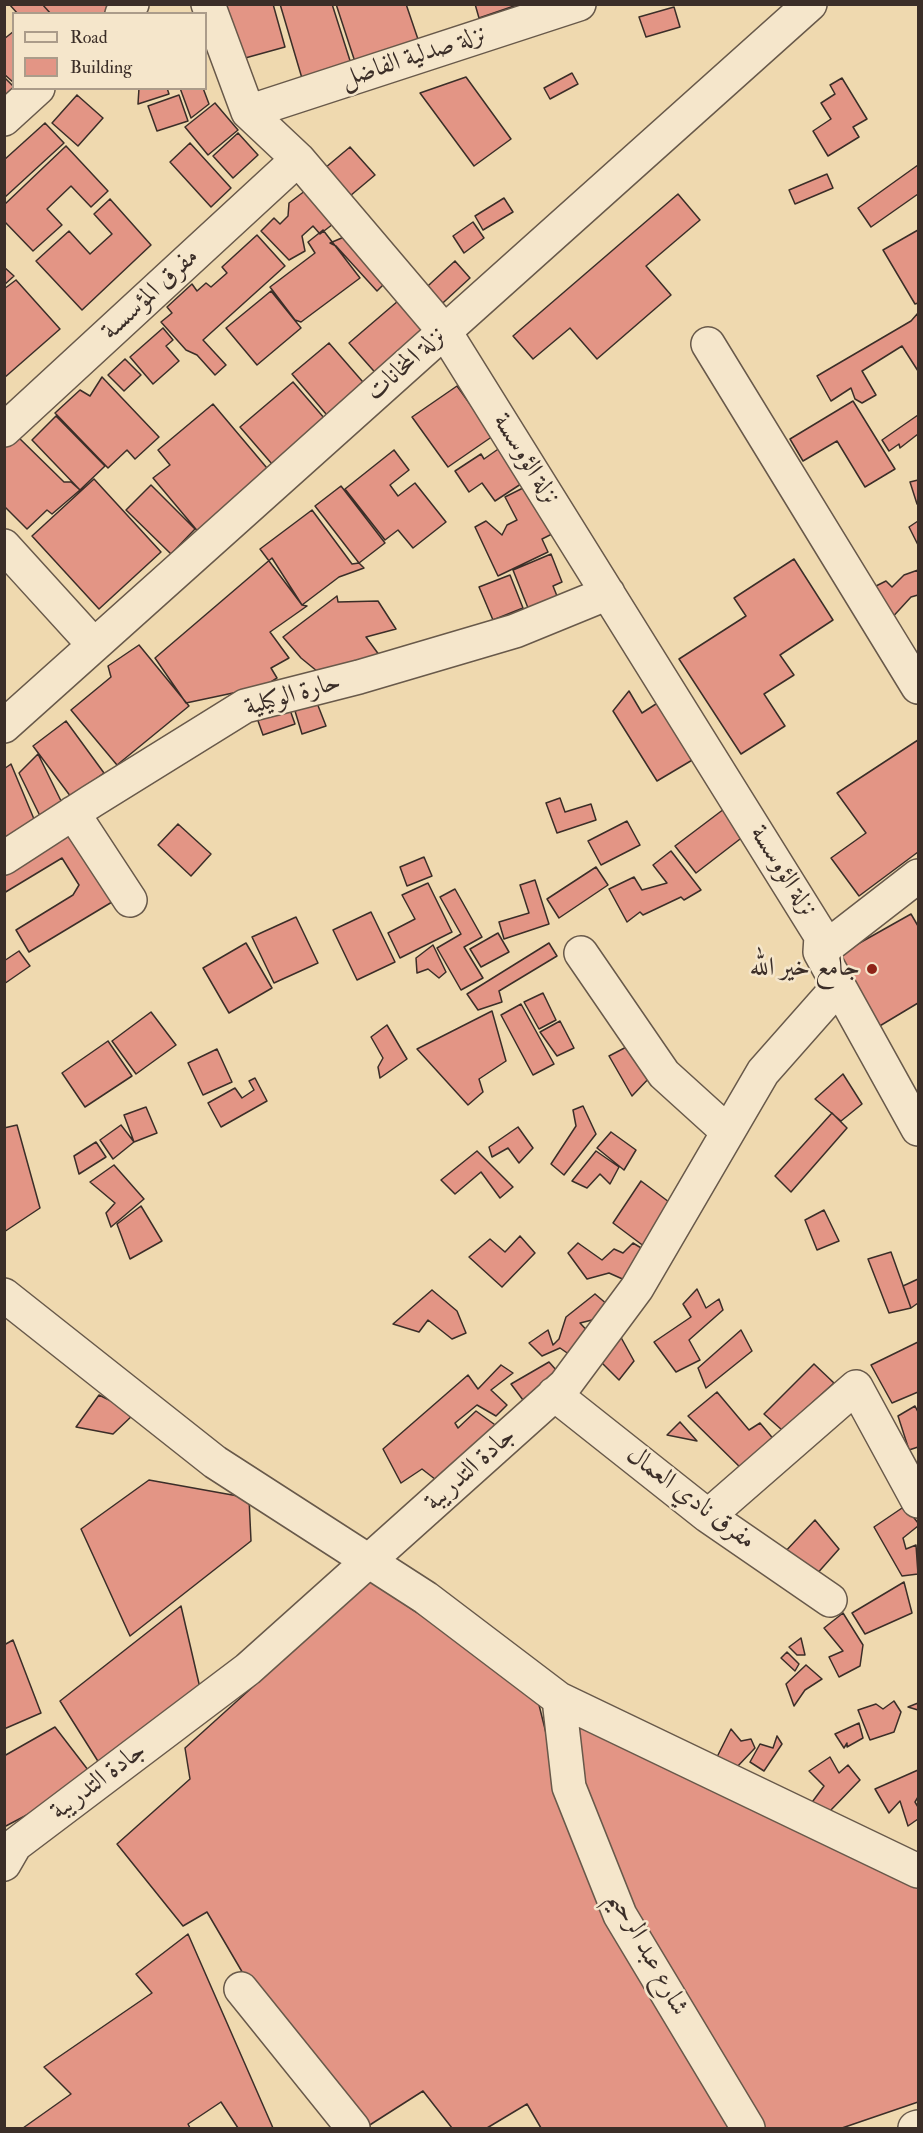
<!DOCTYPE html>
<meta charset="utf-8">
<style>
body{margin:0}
#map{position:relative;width:923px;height:2133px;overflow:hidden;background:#efd9af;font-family:"IM FELL Double Pica",serif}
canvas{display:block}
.frame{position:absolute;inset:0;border:6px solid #3b2e28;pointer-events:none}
.legend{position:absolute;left:12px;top:12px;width:195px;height:78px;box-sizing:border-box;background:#f5e6cb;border:2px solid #ab9c8a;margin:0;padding:8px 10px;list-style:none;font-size:18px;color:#3b2e28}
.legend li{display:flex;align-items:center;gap:12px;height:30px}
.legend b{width:30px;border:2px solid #ab9c8a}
</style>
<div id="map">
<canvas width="923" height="2133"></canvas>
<div class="frame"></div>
<ul class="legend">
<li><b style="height:8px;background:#f5e6cb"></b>Road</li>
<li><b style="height:16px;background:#e39585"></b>Building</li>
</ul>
</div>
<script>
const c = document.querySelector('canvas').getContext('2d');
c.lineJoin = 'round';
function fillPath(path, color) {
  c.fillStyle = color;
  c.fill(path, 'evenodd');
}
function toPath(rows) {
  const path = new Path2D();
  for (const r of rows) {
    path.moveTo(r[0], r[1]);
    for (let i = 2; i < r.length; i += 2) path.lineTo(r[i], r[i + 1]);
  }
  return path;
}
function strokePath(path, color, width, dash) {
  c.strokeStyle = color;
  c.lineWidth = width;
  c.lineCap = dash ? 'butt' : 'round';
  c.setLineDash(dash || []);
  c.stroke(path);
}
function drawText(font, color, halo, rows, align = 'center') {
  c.font = font + ' "IM FELL Double Pica",Amiri,serif';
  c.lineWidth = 5;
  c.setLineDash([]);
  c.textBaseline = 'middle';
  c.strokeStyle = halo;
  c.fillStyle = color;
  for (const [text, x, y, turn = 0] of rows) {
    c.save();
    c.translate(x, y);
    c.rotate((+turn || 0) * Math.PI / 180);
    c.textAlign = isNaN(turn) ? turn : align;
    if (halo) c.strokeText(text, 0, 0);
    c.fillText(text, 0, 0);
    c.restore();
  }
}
const building = toPath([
 [9,4,42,4,51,14,18,14,9,4],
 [42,4,113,4,103,14,51,14,42,4],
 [222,4,273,4,285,47,238,60,222,4],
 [280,4,332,4,353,70,304,85,280,4],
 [336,4,406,4,422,51,358,71,336,4],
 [475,4,520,4,479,18,475,4],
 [674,7,680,27,646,37,639,17,674,7],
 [14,31,14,83,4,74,4,39,14,31],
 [572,73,578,84,550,99,544,88,572,73],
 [4,77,14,87,4,106,4,77],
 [466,77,511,139,474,166,420,93,466,77],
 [842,78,867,119,853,127,859,137,828,156,813,131,831,119,821,103,835,94,830,85,842,78],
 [139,88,167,88,169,94,138,104,139,88],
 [180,88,203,88,209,104,191,118,180,88],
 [77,95,103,118,78,146,52,123,77,95],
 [179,95,188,121,157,131,148,106,179,95],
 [215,103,238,130,208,155,185,127,215,103],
 [45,123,64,143,4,198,4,160,45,123],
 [238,133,258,155,233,178,213,156,238,133],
 [190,143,231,188,211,207,170,162,190,143],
 [66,146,108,191,91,207,71,186,47,209,62,225,33,251,4,221,4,205,66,146],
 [350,147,375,175,350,196,325,168,350,147],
 [918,165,918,194,871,227,858,208,918,165],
 [827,174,833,188,795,204,789,190,827,174],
 [314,184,341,218,320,234,313,226,302,236,305,251,289,260,261,231,274,218,280,224,288,216,289,203,314,184],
 [678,194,700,220,646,266,671,295,597,359,570,328,533,359,513,336,678,194],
 [504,198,513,212,483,230,475,216,504,198],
 [110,199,151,245,82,310,36,261,69,231,90,254,112,234,94,214,110,199],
 [473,222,484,238,464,253,453,236,473,222],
 [323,230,360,278,301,322,295,320,270,287,315,253,308,242,323,230],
 [918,230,918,303,915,304,883,250,918,230],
 [351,234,391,277,377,291,336,246,330,243,351,234],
 [257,235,285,266,203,340,226,365,215,375,197,355,186,350,161,322,172,313,167,307,192,284,197,291,206,283,211,287,227,273,222,267,257,235],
 [455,261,470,278,433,312,418,295,455,261],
 [4,267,14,276,4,285,4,267],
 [16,280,60,329,4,378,4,289,16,280],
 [271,291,301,328,257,365,226,328,271,291],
 [405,295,436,330,380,378,349,343,405,295],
 [918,313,918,371,902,346,862,371,876,395,862,403,855,399,851,388,831,401,817,376,911,321,918,313],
 [163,328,173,340,166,346,179,361,153,384,130,357,163,328],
 [329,343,369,389,332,421,292,374,329,343],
 [125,359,141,375,124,391,108,375,125,359],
 [102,377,159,437,135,459,127,450,108,468,55,413,80,390,90,396,102,377],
 [293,382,325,419,272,464,240,427,293,382],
 [457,386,493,436,448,467,412,417,457,386],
 [853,401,895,469,865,487,837,441,803,461,790,439,853,401],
 [213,404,272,474,200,534,153,478,170,465,158,450,213,404],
 [918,415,918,434,900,448,899,444,889,451,882,440,918,415],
 [56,416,105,466,80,490,32,440,56,416],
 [16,435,64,482,71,482,80,490,52,514,47,510,27,529,4,506,4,446,16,435],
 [504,445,527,480,495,501,482,483,469,492,455,471,481,454,484,459,504,445],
 [394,450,409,470,390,485,398,496,415,483,446,522,413,548,398,530,385,540,345,489,394,450],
 [94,479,161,552,99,609,32,536,94,479],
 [918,480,918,502,917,504,910,482,918,480],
 [531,484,554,533,542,539,548,552,498,576,475,527,486,521,502,535,507,525,517,520,505,497,531,484],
 [151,485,195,529,171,554,126,510,151,485],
 [341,486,385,543,359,563,315,506,341,486],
 [312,510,352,564,359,563,364,568,339,577,302,605,260,549,312,510],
 [918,521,918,545,909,527,918,521],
 [551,554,562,582,553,586,559,601,530,613,513,570,551,554],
 [272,558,302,605,307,606,270,632,289,658,271,668,277,678,245,699,233,693,186,703,155,658,272,558],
 [794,559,833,620,780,655,794,675,764,694,785,726,741,754,679,659,746,616,734,598,794,559],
 [918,570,918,595,911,597,888,622,870,589,886,581,892,587,904,575,918,570],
 [510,575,523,608,493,620,479,587,510,575],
 [337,596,338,602,378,601,396,629,366,637,385,663,323,676,301,658,283,637,337,596],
 [139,645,189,706,117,765,71,710,111,677,108,666,139,645],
 [629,691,642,713,659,702,694,759,657,781,613,711,629,691],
 [317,703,326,726,302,734,295,711,317,703],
 [289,707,295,724,263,735,257,718,289,707],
 [66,721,104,773,71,797,33,746,66,721],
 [918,740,918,852,859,896,831,858,866,833,837,793,918,740],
 [38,754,65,809,42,820,19,773,38,754],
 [11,764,39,831,8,844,4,834,4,769,11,764],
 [560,798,565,812,591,804,596,820,557,833,546,803,560,798],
 [724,809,744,836,696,873,675,846,724,809],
 [627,821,640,845,601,865,588,841,627,821],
 [178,824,211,854,191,876,158,845,178,824],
 [81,828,122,896,29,952,16,930,73,895,79,885,62,858,4,893,4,875,81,828],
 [671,851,701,890,684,900,681,897,643,915,640,912,627,922,609,889,634,877,642,890,667,883,653,865,671,851],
 [424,857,432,876,407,886,400,867,424,857],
 [596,867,608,885,559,918,547,899,596,867],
 [535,880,549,924,504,939,499,922,529,913,520,885,535,880],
 [428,883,452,932,400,958,388,933,415,919,402,895,428,883],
 [455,889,482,937,464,947,483,978,461,990,437,948,461,934,440,897,455,889],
 [371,912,395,962,357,980,333,930,371,912],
 [911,914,918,926,918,1003,878,1027,840,954,911,914],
 [296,917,318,963,274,983,252,937,296,917],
 [498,933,509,952,481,967,470,949,498,933],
 [246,943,272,988,229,1013,203,968,246,943],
 [549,943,557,956,499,991,502,1002,478,1010,467,994,549,943],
 [433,945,446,972,439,978,428,969,417,973,416,958,433,945],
 [19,951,30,966,4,984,4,961,19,951],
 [543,993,556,1020,539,1029,524,1002,543,993],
 [521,1004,554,1064,533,1075,501,1015,521,1004],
 [492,1011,506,1061,479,1079,483,1092,468,1105,417,1049,492,1011],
 [151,1012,176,1045,136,1074,112,1041,151,1012],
 [560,1021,574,1048,557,1056,540,1032,560,1021],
 [387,1025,407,1059,380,1078,378,1067,383,1058,371,1037,387,1025],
 [108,1041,132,1076,85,1107,62,1073,108,1041],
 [636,1042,653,1074,632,1096,609,1056,636,1042],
 [217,1049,232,1082,203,1095,188,1063,217,1049],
 [843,1074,862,1104,841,1121,815,1099,843,1074],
 [255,1078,267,1101,221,1127,208,1103,235,1088,242,1098,254,1090,249,1081,255,1078],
 [583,1106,596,1134,564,1175,551,1164,576,1126,573,1110,583,1106],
 [146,1107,157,1133,134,1142,124,1115,146,1107],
 [832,1113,847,1128,791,1192,775,1176,832,1113],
 [17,1125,40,1208,4,1232,4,1128,17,1125],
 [121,1125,134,1142,113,1159,100,1140,121,1125],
 [518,1127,533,1148,519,1163,508,1148,492,1157,489,1147,518,1127],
 [611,1132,636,1150,624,1170,597,1148,611,1132],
 [96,1142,106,1157,79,1174,74,1156,96,1142],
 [477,1151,513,1187,500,1198,481,1172,455,1194,441,1180,477,1151],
 [596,1151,619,1167,610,1184,600,1174,587,1188,572,1181,596,1151],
 [114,1165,144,1199,111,1227,106,1213,115,1203,90,1182,114,1165],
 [641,1181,673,1205,649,1250,613,1223,641,1181],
 [141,1206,162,1241,130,1259,117,1224,141,1206],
 [824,1210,839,1241,817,1250,805,1220,824,1210],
 [520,1236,535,1253,502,1287,469,1257,490,1239,505,1252,520,1236],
 [578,1243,602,1260,614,1249,623,1253,633,1243,651,1254,627,1281,609,1273,587,1279,568,1253,578,1243],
 [891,1252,911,1308,889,1313,868,1259,891,1252],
 [918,1279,918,1303,911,1308,903,1286,918,1279],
 [697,1289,706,1308,719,1299,723,1310,689,1340,700,1360,676,1372,654,1342,691,1317,683,1304,697,1289],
 [432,1290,457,1311,466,1333,452,1339,428,1320,419,1332,393,1324,432,1290],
 [595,1294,608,1305,596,1319,580,1323,594,1338,573,1357,560,1348,542,1356,529,1343,548,1330,553,1345,559,1339,566,1317,595,1294],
 [741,1330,752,1351,706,1388,698,1368,741,1330],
 [618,1332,634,1361,619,1380,596,1357,618,1332],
 [918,1342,918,1392,892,1403,871,1365,918,1342],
 [549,1362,557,1371,523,1400,511,1384,549,1362],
 [814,1364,834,1383,782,1430,764,1414,814,1364],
 [501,1365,513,1373,491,1390,507,1405,496,1416,477,1405,455,1423,458,1428,476,1411,498,1427,440,1483,422,1469,401,1483,383,1449,468,1375,478,1389,501,1365],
 [717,1392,749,1430,760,1423,781,1448,748,1475,688,1416,717,1392],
 [99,1395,135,1413,113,1434,76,1427,99,1395],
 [915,1406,918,1412,918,1447,909,1450,898,1416,915,1406],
 [680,1422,697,1441,667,1435,680,1422],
 [149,1480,249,1498,251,1541,130,1636,81,1529,149,1480],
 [905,1506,918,1523,918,1526,903,1538,906,1549,916,1545,918,1574,902,1576,874,1527,905,1506],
 [815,1520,839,1549,815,1576,782,1555,815,1520],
 [370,1581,536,1693,564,1805,735,2128,541,2128,527,2104,487,2128,452,2128,423,2091,365,2128,251,1987,207,1912,183,1926,117,1844,190,1779,185,1748,370,1581],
 [904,1582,912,1613,865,1634,852,1613,904,1582],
 [181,1606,200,1688,106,1774,60,1701,181,1606],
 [843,1613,863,1645,860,1666,839,1677,829,1657,843,1651,824,1628,843,1613],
 [801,1638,805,1655,797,1655,789,1647,801,1638],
 [13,1640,41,1713,4,1729,4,1645,13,1640],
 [787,1652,799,1664,795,1671,781,1658,787,1652],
 [806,1665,822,1679,805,1690,794,1706,786,1684,806,1665],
 [894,1701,901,1712,894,1732,870,1740,858,1710,876,1704,883,1709,894,1701],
 [918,1703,918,1710,908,1707,918,1703],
 [579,1717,918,1883,918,2102,842,2128,758,2128,632,1913,584,1796,569,1723,579,1717],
 [859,1723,863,1738,847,1747,847,1743,844,1748,835,1734,859,1723],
 [55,1727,95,1779,4,1827,4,1756,55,1727],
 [731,1729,741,1741,751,1739,755,1748,736,1768,717,1757,731,1729],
 [777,1736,782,1744,764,1771,750,1762,760,1744,773,1748,777,1736],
 [830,1757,839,1773,848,1765,860,1780,829,1812,810,1805,824,1786,809,1771,830,1757],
 [918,1770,918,1797,915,1802,918,1807,918,1819,908,1826,900,1801,889,1813,875,1789,918,1770],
 [188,1934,273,2128,23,2128,71,2094,44,2067,152,1993,136,1974,188,1934],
 [221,2102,238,2128,190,2128,188,2124,221,2102]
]);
const minor = toPath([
 [208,4,248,112,298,159,445,332,821,936,820,952,918,1129],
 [122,14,132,4],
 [248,112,579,4],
 [4,119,38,88],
 [708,344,918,687],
 [4,430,298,159],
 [4,546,94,645],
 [4,726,810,4],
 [73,813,130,900],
 [4,858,92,801,245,706,359,677,515,631,608,593],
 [820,952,918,876],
 [581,953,664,1074,728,1132],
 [4,1295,215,1462,426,1598,559,1699,918,1871],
 [554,1394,708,1516,830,1600],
 [708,1516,856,1387,918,1501],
 [559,1699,569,1787,620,1915,748,2128],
 [4,1864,15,1845,248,1669,565,1385,637,1288,763,1072,839,986],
 [241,1989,353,2128],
 [915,2128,918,2127]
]);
const markers = [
 [872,969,6,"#8f2418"]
];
const streetNames = [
 ["نزلة صدلية الفاضل",414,58,-18],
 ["مفرق المؤسسىة",151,295,-43],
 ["نزلة المخانات",407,365,-42],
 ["نزلة الؤوسسة",525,460,58],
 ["حارة الوكيلية",293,696,-16],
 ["نزلة الؤوسسة",782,872,58],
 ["جادة التدريبة",471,1470,-42],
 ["مفرق نادي العمال",690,1499,37],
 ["جادة التدريبة",99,1782,-37],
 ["شارع عبد الرحيم",647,1954,61]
];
const poiNames = [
 ["جامع خير الله",860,969]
];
fillPath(building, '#e39585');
strokePath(building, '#3b2e28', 1.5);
strokePath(minor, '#68594a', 36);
strokePath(minor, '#f5e6cb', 33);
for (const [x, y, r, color] of markers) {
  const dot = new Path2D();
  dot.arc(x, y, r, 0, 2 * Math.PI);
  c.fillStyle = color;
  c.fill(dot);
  strokePath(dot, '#f5e6cb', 2);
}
drawText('26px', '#3b2e28', '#f5e6cb', streetNames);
drawText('26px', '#3b2e28', '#f5e6cb', poiNames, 'right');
</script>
